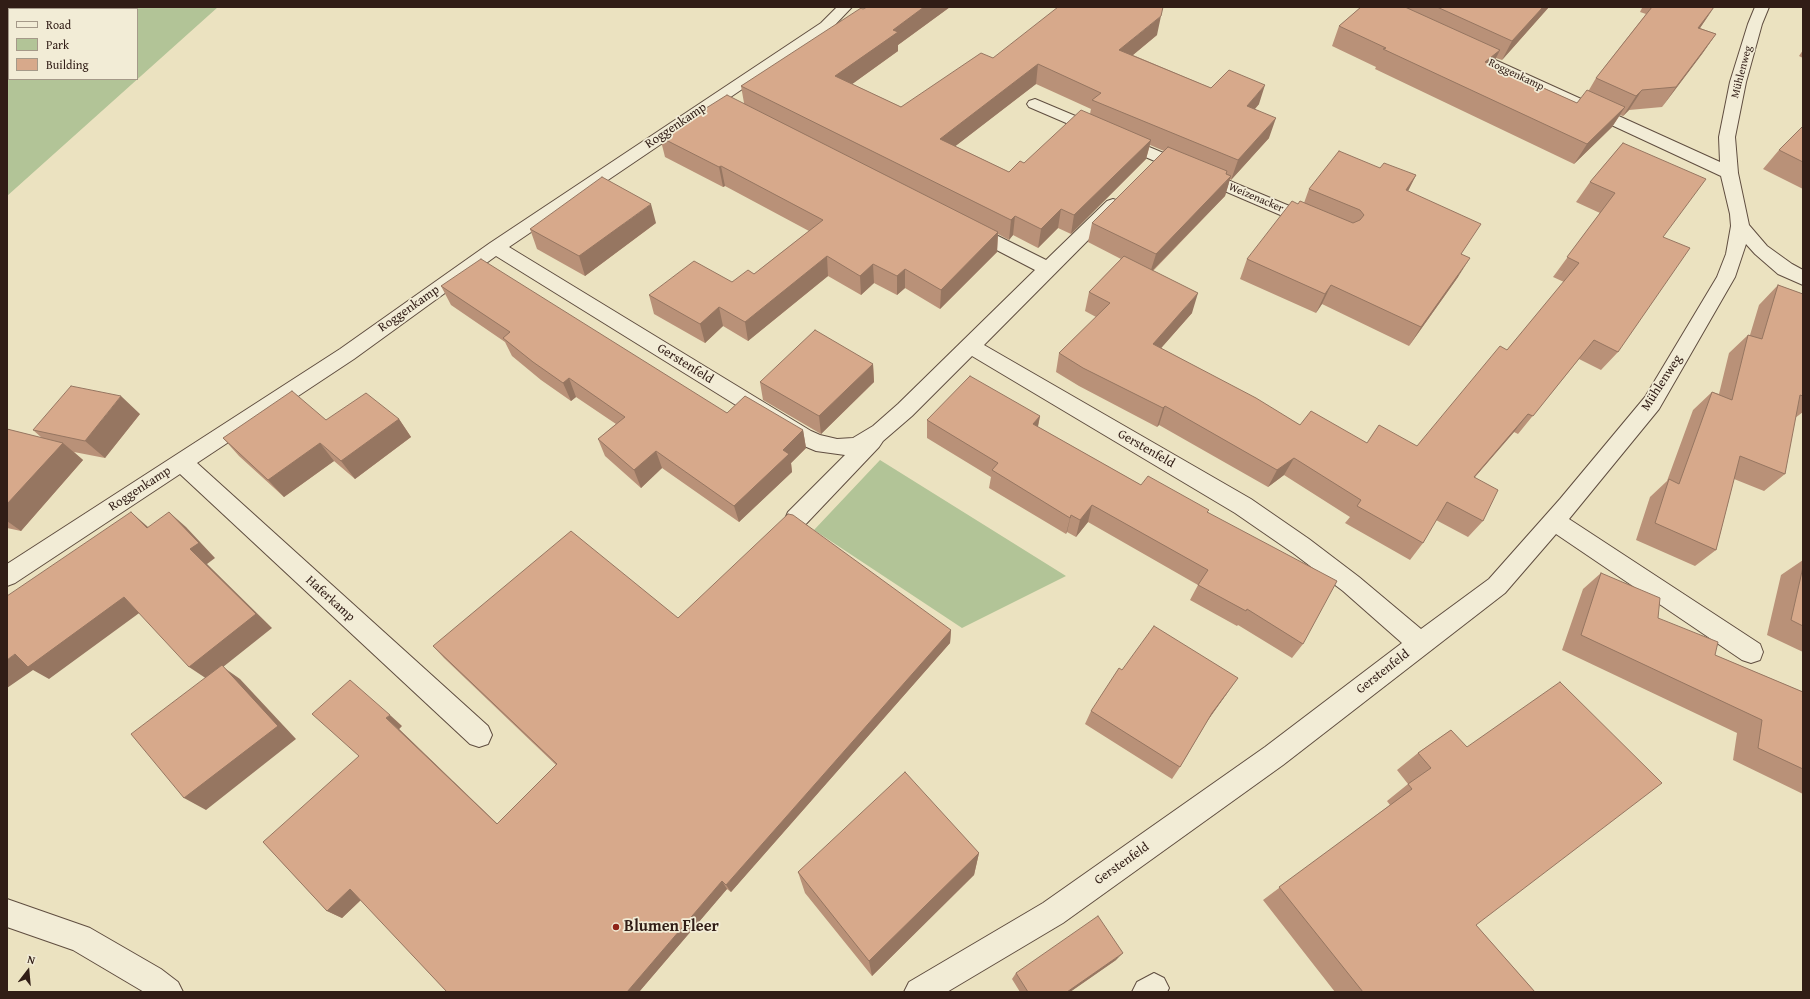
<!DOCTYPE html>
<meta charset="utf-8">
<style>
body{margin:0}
#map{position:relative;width:1810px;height:999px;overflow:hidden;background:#ebe2c0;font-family:"Gentium Book Plus",serif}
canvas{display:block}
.frame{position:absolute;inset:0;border:8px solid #311d16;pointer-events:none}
.legend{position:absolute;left:8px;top:8px;width:130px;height:72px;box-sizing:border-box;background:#f2ecd6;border:1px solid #a59989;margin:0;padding:5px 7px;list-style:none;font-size:12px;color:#311d16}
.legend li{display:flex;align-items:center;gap:8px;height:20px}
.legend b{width:20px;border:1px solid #a59989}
.north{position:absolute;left:8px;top:951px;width:40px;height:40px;-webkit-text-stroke:3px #f2ecd6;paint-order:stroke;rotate:16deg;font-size:11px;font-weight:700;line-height:16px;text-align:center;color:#311d16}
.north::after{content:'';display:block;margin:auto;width:14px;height:18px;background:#311d16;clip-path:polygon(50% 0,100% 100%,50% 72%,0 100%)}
</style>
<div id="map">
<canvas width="1810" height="999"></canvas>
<div class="frame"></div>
<ul class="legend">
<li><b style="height:5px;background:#f2ecd6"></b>Road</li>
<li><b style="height:11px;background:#b2c497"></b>Park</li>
<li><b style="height:11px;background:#d7a98b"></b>Building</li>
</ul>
<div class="north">N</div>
</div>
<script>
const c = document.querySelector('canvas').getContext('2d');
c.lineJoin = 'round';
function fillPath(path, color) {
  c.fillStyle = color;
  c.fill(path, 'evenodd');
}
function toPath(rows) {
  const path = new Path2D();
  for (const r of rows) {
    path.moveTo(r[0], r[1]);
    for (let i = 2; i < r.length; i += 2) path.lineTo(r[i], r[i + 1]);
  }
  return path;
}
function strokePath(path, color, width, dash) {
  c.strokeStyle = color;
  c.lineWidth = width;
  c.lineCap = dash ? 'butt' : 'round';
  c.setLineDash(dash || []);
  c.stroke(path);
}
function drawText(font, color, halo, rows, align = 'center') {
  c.font = font + ' "Gentium Book Plus",serif';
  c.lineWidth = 3.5;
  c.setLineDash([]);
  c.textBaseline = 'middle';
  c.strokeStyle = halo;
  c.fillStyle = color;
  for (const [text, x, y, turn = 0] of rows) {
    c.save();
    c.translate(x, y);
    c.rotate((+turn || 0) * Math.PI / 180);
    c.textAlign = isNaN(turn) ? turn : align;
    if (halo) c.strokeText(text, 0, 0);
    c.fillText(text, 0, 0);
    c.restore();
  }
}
const green = toPath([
 [7,7,218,7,7,196],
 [9,9,137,9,137,79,9,79],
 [880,460,1066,576,962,628,814,530]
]);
const minor = toPath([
 [837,7,852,7,831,29,509,247,811,431,820,435,837,439,853,438,873,426,898,404,1035,270,964,233,961,229,964,225,970,223,976,225,1046,260,1107,201,1113,199,1119,201,1122,205,1119,209,984,345,1251,499,1309,539,1359,577,1421,629,1489,579,1560,499,1645,397,1717,277,1726,254,1731,226,1730,214,1721,176,1461,55,1458,52,1461,49,1466,47,1471,49,1720,162,1719,137,1730,82,1748,24,1755,7,1769,7,1762,24,1746,82,1735,137,1738,173,1749,225,1767,246,1792,264,1803,270,1803,285,1778,274,1755,254,1746,244,1735,277,1659,409,1569,519,1760,644,1763,652,1760,660,1751,663,1742,660,1556,534,1505,593,1283,765,1063,923,947,992,904,992,909,982,1043,903,1265,747,1402,643,1343,591,1293,553,1235,513,972,356,912,416,883,441,879,447,804,526,796,528,788,526,785,519,788,512,845,455,816,451,797,443,496,256,354,359,197,463,488,726,492,735,488,744,479,747,470,744,180,474,15,583,7,586,7,564,340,349,490,243,821,23,837,7],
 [1035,99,1318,218,1321,222,1318,226,1312,228,1306,226,1029,107,1027,104,1029,101,1035,99],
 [7,899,90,928,161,969,178,982,183,992,144,992,73,950,7,927,7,899],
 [1154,973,1164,978,1169,988,1167,992,1132,992,1137,982,1154,973]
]);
const wall = toPath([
 [867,7,950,7,898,45,898,51,852,84,901,107,993,58,1157,35,1133,55,1211,88,1259,104,1255,109,1269,138,1231,180,1230,179,1225,196,1153,271,1192,313,1161,348,1300,425,1367,443,1417,446,1507,350,1564,282,1553,277,1600,213,1576,202,1590,182,1623,143,1663,237,1618,352,1601,370,1579,359,1518,434,1514,432,1475,477,1483,521,1468,537,1436,520,1423,543,1410,560,1345,523,1350,517,1284,475,1268,487,1159,425,1157,427,1079,386,1056,372,1059,353,1096,317,1085,311,1089,292,1121,259,1088,242,1092,223,1164,151,1150,145,1146,159,1071,234,1058,228,1038,248,1013,235,1009,240,998,234,997,252,940,309,905,288,897,295,874,283,861,295,828,276,748,341,723,326,705,343,654,314,649,295,732,282,754,274,809,231,725,186,723,187,665,157,660,137,744,103,741,86],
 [1036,84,1091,109,1090,114,1024,163,1009,172,955,146],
 [1361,7,1549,7,1502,60,1496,58,1493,65,1577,103,1589,90,1596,78,1646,14,1640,12,1642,8,1641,8,1642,7,1714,7,1700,28,1716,34,1702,54,1662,107,1629,110,1623,116,1620,115,1612,127,1574,164,1375,69,1376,67,1332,46,1339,26],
 [1803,50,1803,58,1799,56],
 [1803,126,1803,189,1763,169,1779,150],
 [1380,168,1416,175,1408,191,1462,254,1458,277,1409,346,1322,304,1316,313,1240,279,1247,259,1298,204,1304,203,1309,189],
 [656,223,585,276,537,249,530,229],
 [1778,285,1803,294,1803,412,1795,418,1785,474,1764,491,1734,479,1716,550,1695,566,1636,540,1650,497,1667,481,1693,410,1712,392,1719,394,1729,353,1748,335,1750,335,1759,305],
 [441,286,727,413,803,430,806,448,791,463,792,472,739,522,662,468,641,488,605,456,598,439,616,424,576,397,571,401,541,380,512,356,505,342,451,305],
 [873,364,874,382,821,434,763,400,760,382],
 [140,414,105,458,74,452,83,460,21,531,7,528,7,429,42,438,33,430],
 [1040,416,1038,427,1141,485,1208,512,1303,644,1292,658,1238,625,1237,626,1190,600,1198,585,1088,522,1076,537,1067,532,1066,534,989,488,991,477,927,438,927,420],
 [399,419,411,437,355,479,334,461,284,497,239,456,223,438],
 [1803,560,1803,652,1767,635,1781,575],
 [1601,573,1658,618,1715,655,1803,692,1803,794,1733,760,1737,733,1562,650,1583,589],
 [678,618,951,630,950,643,731,892,727,889,639,992,447,992,361,900,342,918,327,911,263,842,402,726,399,729,497,824,556,765,444,658,433,646],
 [1228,692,1208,720,1180,767,1172,779,1085,724,1091,711],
 [1451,730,1476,925,1535,992,1335,992,1263,900,1390,805,1387,801,1408,784,1397,770,1418,753],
 [979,853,974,875,872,976,805,893,798,872],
 [1116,960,1070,992,1020,992,1012,979,1016,973]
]);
const shadedWall = toPath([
 [924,7,950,7,898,45,898,51,837,95,835,76,893,30],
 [1543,7,1549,7,1502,60,1512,41],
 [1713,9,1700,28,1698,28],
 [1161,16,1157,35,1116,69,1119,50],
 [1716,34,1702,54,1662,107,1676,87],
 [1500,50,1490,70,1485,62],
 [1038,64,1036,84,940,158,940,139],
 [1265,85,1259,104,1241,125,1247,106],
 [1642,90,1629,110,1623,116,1636,96],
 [1625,107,1612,127,1574,164,1587,144],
 [1276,118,1269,138,1231,180,1238,160],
 [1151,140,1146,159,1071,234,1074,215],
 [721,166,725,186,723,187,719,167],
 [1227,171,1224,184,1231,176,1225,196,1150,273,1156,254],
 [1416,175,1406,195,1406,190],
 [651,204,656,223,585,276,579,256],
 [1061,209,1058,228,1038,248,1041,229],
 [1015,216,1013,235,1009,240,1011,220],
 [998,232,997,252,940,309,941,290],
 [827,256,828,276,748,341,745,322],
 [1470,258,1458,277,1409,346,1421,327],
 [873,264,874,283,861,295,860,276],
 [905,269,905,288,897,295,897,276],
 [1331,285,1322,304,1316,313,1325,294],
 [1198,293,1192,313,1148,363,1153,344],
 [719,307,723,326,705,343,700,324],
 [873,364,874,382,821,434,819,416],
 [569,378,576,397,571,401,563,383],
 [121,396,140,414,105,458,85,441],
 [1165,406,1159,425,1157,427,1163,408],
 [1528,414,1514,432,1460,494,1474,477],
 [1040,416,1036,434,1033,424],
 [399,419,411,437,355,479,341,461],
 [803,430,806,448,791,463,792,472,739,522,734,506,783,450],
 [63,443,83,460,21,531,7,521,7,504],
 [320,443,334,461,284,497,268,480],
 [656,451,662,468,641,488,634,470],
 [1294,458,1284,475,1268,487,1277,470],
 [1092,505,1088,522,1076,537,1080,520],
 [131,512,165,542,147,528],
 [169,512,186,527,215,558,207,564,272,628,223,667,240,679,296,739,206,810,184,798,207,679,189,667,190,549],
 [1071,515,1067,532,1066,534,1070,518],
 [124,597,142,611,49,679,33,670,7,688,7,660,15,654],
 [951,630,950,643,731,892,726,885],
 [1238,678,1203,727,1212,713],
 [390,715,402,726,399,729,507,833,497,824,386,718],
 [979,853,974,875,872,976,869,961],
 [722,881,727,889,639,992,627,992],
 [350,889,365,896,342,918,327,911],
 [1123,953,1116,960,1070,992,1067,992]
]);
const building = toPath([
 [867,7,924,7,893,30,898,32,835,76,901,107,981,53,993,58,1058,7,1163,7,1161,16,1119,50,1211,88,1229,70,1265,85,1247,106,1276,118,1238,160,1092,100,1101,93,1038,64,940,139,1009,172,1020,161,1024,163,1081,110,1151,140,1074,215,1061,209,1041,229,1015,216,1011,220,741,86,861,8,863,9,867,7],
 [1361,7,1405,7,1500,50,1485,62,1577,103,1587,90,1625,107,1587,144,1383,49,1386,48,1339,26,1361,7],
 [1437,7,1543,7,1512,41,1437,7],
 [1652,7,1714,7,1698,28,1716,34,1676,87,1642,90,1636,96,1596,78,1652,7],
 [727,95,998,232,941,290,905,269,897,276,873,264,860,276,827,256,745,322,719,307,700,324,649,295,694,261,732,282,748,270,754,274,823,220,721,166,719,167,660,137,727,95],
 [1803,126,1803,162,1779,150,1803,126],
 [1623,143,1706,179,1663,237,1690,248,1618,352,1594,340,1533,416,1528,414,1474,477,1498,490,1483,521,1447,502,1423,543,1357,506,1361,500,1294,458,1277,470,1165,406,1163,408,1083,368,1059,353,1110,303,1089,292,1124,256,1198,293,1153,344,1256,398,1300,425,1311,411,1367,443,1379,425,1417,446,1500,346,1507,350,1579,263,1567,257,1615,193,1590,182,1623,143],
 [1168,147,1227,171,1226,174,1231,176,1156,254,1092,223,1168,147],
 [1339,151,1380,168,1384,163,1416,175,1406,190,1481,224,1461,254,1470,258,1421,327,1331,285,1325,294,1247,259,1292,201,1298,204,1300,201,1353,223,1360,220,1364,215,1360,210,1309,189,1339,151],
 [602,177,651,204,579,256,530,229,602,177],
 [481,259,727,413,745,396,803,430,783,450,789,454,734,506,656,451,634,470,598,439,625,417,569,378,563,383,533,362,503,338,510,332,441,286,481,259],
 [1778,285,1803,294,1803,396,1800,395,1785,474,1740,456,1716,550,1655,523,1669,479,1679,484,1712,392,1732,400,1748,335,1762,339,1778,285],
 [815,330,873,364,819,416,760,382,815,330],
 [970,376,1040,416,1033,424,1141,485,1148,476,1209,510,1207,512,1337,581,1303,644,1247,609,1246,611,1198,585,1208,570,1092,505,1080,520,1071,515,1070,518,992,470,998,463,927,420,970,376],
 [71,386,121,396,85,441,33,430,71,386],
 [292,391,326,420,366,393,399,419,341,461,320,443,268,480,223,438,292,391],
 [7,429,63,443,7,504,7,429],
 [131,512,147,528,169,512,199,543,190,549,256,614,189,667,124,597,28,667,15,654,7,660,7,596,131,512],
 [788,514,793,515,951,630,726,885,722,881,627,992,447,992,350,889,327,911,263,842,359,756,312,714,350,680,390,715,386,718,497,824,557,764,433,646,571,531,678,618,788,514],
 [1803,567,1803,626,1791,620,1803,567],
 [1601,573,1660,598,1658,618,1718,642,1715,655,1803,692,1803,769,1758,748,1762,720,1581,635,1601,573],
 [1154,626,1238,678,1212,713,1180,767,1091,711,1119,668,1122,670,1154,626],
 [222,665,278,726,184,798,131,734,222,665],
 [1560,682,1662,783,1476,925,1535,992,1363,992,1279,887,1412,789,1408,784,1431,768,1418,753,1451,730,1467,747,1560,682],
 [905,772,979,853,869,961,798,872,905,772],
 [1098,916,1123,953,1067,992,1028,992,1016,973,1098,916]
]);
const markers = [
 [616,927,4,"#8f2418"]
];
const farStreetnames = [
 ["Mühlenweg",1742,72,-75],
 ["Roggenkamp",1516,75,25],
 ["Weizenacker",1256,198,23]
];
const streetNames = [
 ["Roggenkamp",676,126,-34],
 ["Roggenkamp",409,309,-35],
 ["Gerstenfeld",685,364,32],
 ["Mühlenweg",1662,383,-57],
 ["Gerstenfeld",1146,449,30],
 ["Roggenkamp",140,489,-33],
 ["Haferkamp",330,599,42],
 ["Gerstenfeld",1383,672,-38],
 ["Gerstenfeld",1122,864,-35]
];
const nearPoinames = [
 ["Blumen Fleer",624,927]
];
fillPath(green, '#b2c497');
strokePath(minor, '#604e40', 2);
fillPath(minor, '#f2ecd6');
fillPath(wall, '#b99178');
fillPath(shadedWall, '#967661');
fillPath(building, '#d7a98b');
strokePath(building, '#967661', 1);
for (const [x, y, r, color] of markers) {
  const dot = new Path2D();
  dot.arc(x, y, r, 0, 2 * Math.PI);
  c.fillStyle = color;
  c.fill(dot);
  strokePath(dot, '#f2ecd6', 1.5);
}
drawText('11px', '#311d16', '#f2ecd6', farStreetnames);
drawText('13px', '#311d16', '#f2ecd6', streetNames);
drawText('bold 16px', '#311d16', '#f2ecd6', nearPoinames, 'left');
</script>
